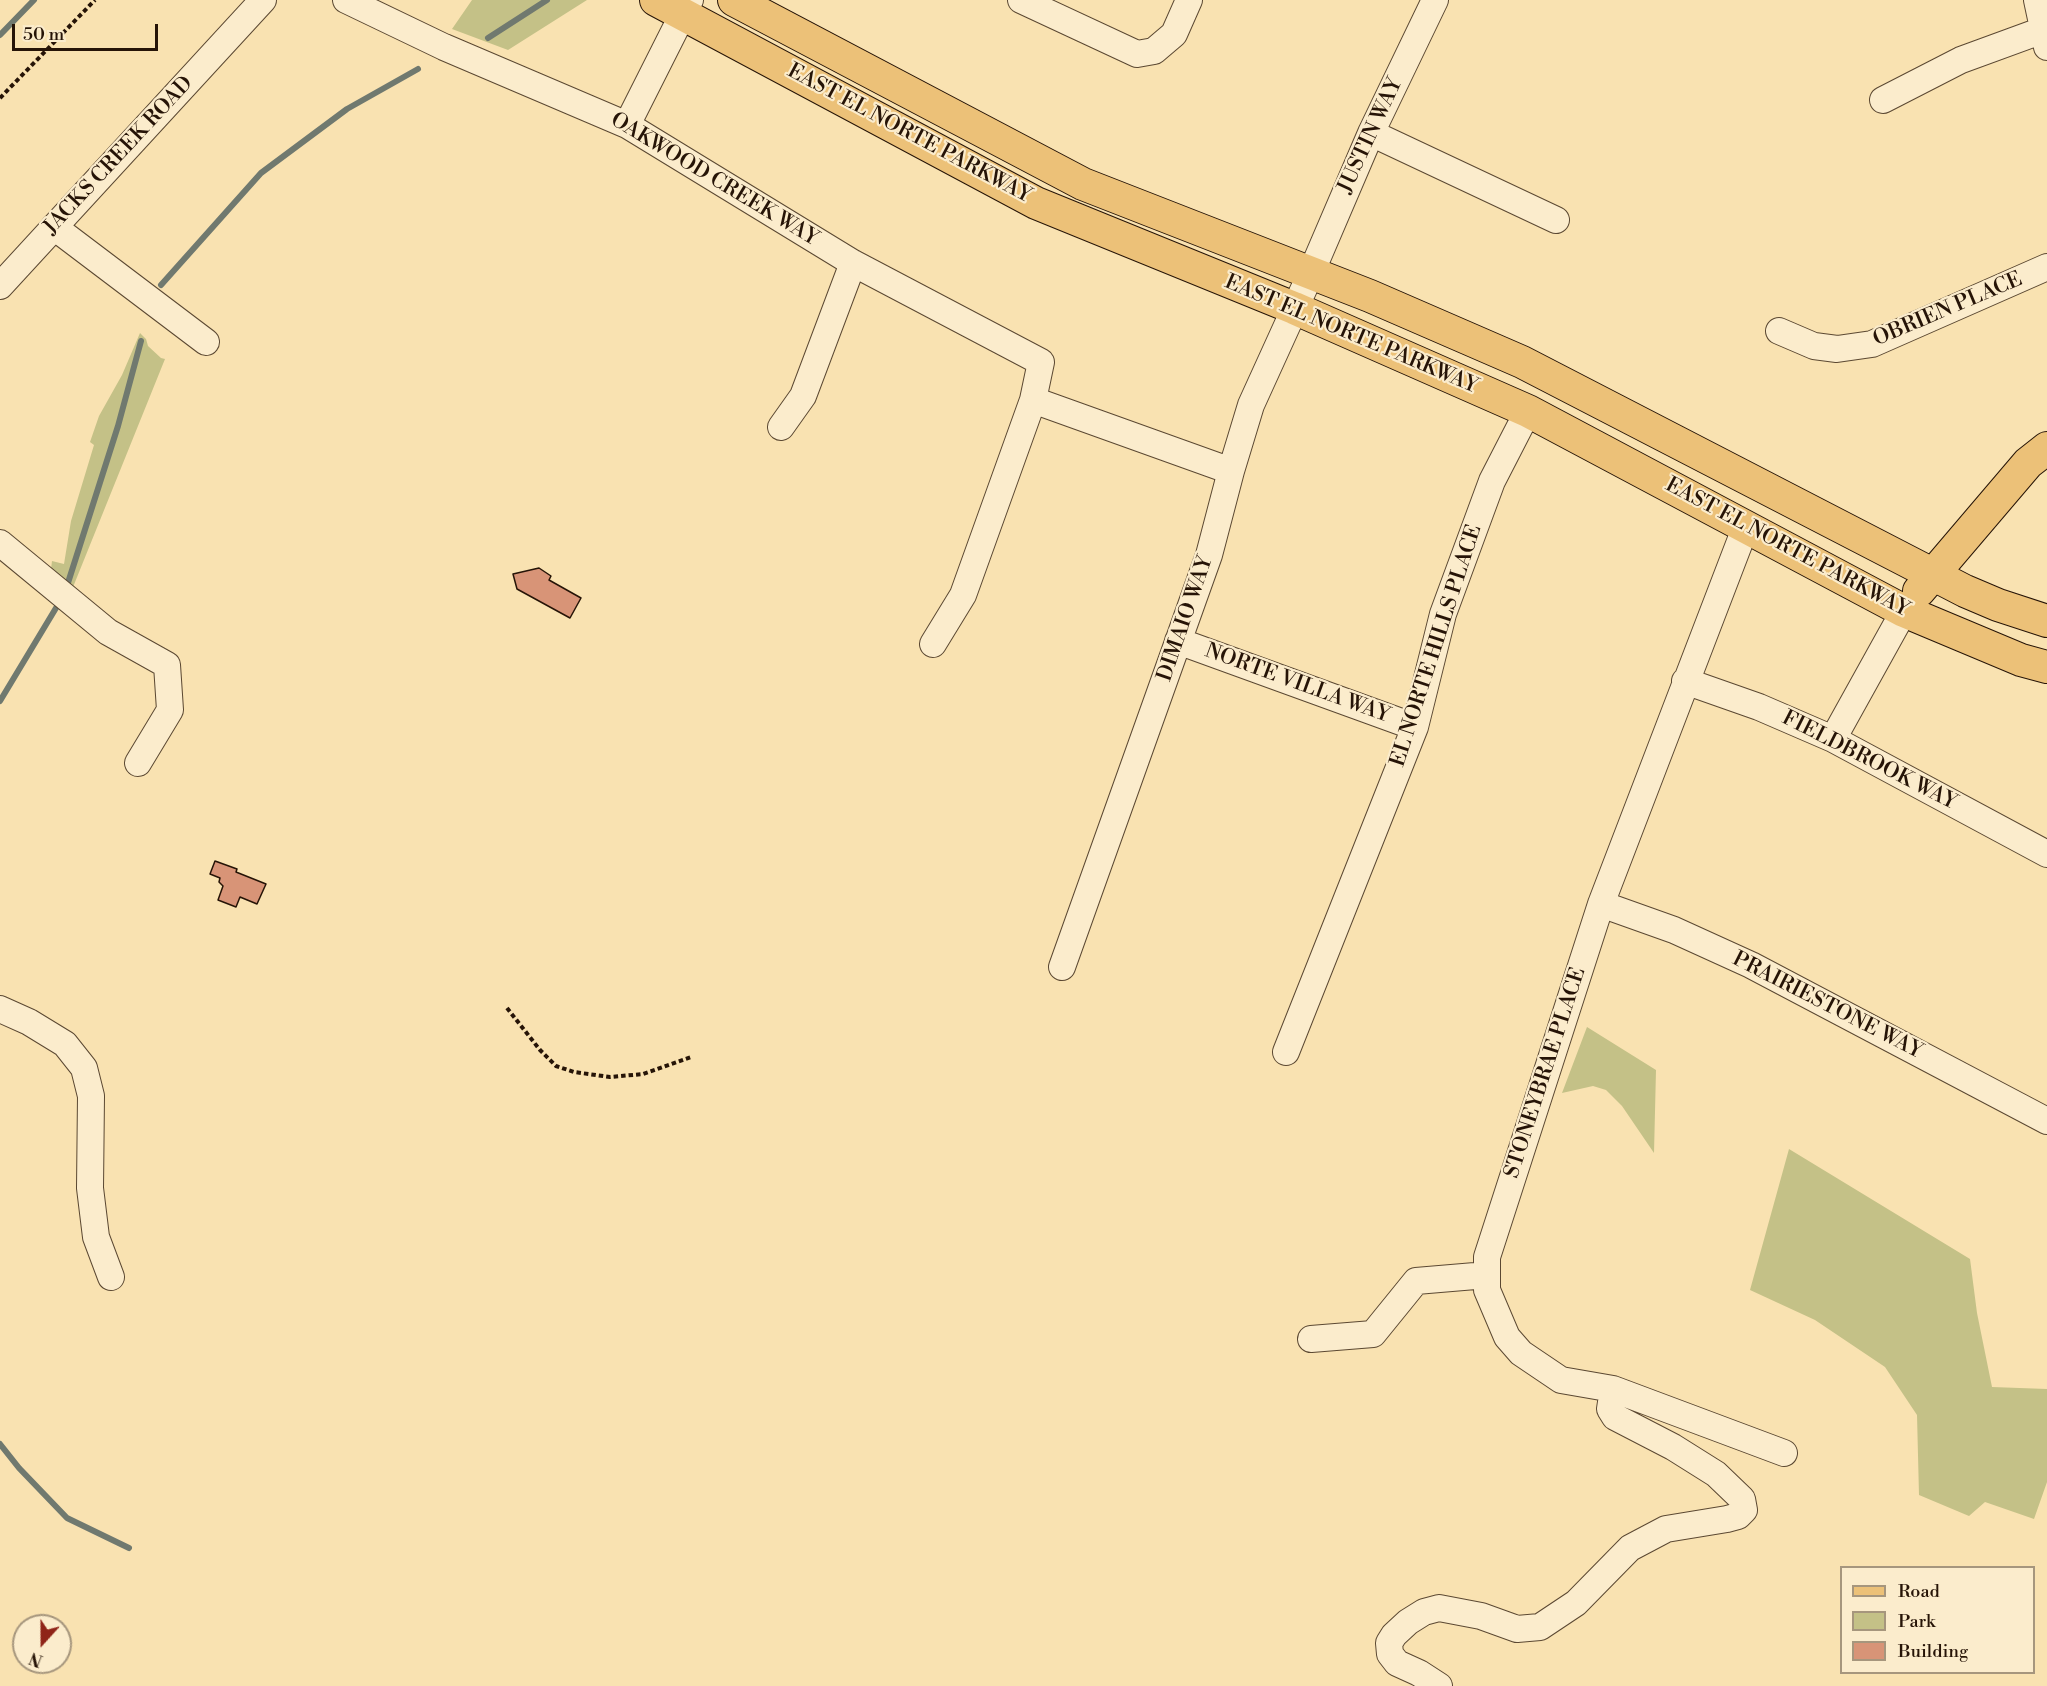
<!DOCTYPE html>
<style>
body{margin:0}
#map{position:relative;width:2047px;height:1686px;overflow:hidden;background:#f9e2b1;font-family:"Libre Bodoni",serif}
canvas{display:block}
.legend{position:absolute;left:1840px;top:1566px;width:195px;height:108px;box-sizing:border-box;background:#fbeccc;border:2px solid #a6967d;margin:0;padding:8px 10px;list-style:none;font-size:18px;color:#261407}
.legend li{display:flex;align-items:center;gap:12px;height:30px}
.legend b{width:30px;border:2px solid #a6967d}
.north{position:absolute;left:12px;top:1614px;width:60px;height:60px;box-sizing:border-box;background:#fbeccc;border:2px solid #a6967d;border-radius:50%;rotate:201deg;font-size:16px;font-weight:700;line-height:24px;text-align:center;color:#261407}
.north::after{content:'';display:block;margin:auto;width:21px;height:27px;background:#8f2418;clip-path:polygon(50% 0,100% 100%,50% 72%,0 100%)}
.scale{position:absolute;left:12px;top:24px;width:146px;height:27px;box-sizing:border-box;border:3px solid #261407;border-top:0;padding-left:8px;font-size:18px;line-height:21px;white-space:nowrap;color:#261407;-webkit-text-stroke:4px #fbeccc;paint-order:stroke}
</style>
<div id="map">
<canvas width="2047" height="1686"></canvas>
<ul class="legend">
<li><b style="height:8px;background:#ecc178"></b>Road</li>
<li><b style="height:16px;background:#c4c187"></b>Park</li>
<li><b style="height:16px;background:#d89477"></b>Building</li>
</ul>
<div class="north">N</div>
<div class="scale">50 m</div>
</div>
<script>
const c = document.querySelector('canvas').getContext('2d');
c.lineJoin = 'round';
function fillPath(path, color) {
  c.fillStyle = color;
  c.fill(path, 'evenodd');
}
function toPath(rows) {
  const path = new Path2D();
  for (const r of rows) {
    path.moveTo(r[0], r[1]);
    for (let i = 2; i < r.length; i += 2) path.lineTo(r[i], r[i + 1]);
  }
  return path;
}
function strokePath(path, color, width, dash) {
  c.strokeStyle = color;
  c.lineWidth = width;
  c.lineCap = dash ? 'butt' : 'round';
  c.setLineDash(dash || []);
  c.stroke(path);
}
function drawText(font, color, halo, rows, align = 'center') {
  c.font = font + ' "Libre Bodoni",serif';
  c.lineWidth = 4.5;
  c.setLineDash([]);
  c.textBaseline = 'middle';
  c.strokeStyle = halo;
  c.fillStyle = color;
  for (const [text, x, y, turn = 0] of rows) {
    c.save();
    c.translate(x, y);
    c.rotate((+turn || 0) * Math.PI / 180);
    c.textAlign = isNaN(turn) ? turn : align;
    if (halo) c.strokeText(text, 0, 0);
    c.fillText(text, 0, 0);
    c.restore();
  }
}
const green = toPath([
 [472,0,587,0,508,50,452,29],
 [140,333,146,339,148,346,161,358,165,359,69,597,51,569,52,561,64,564,71,521,94,445,90,442,99,416,122,375],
 [1587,1027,1656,1070,1654,1153,1622,1106,1606,1090,1593,1086,1562,1093],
 [1789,1149,1970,1259,1977,1313,1992,1387,2047,1389,2047,1482,2034,1519,1985,1502,1969,1516,1919,1495,1917,1415,1885,1367,1815,1320,1750,1290]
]);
const stream = toPath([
 [0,35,34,0],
 [488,38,547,0],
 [161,285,261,173,347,109,418,69],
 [66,589,118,426,141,341],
 [0,701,59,603],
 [0,1444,19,1468,67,1518,129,1548]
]);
const building = toPath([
 [539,568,551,576,549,580,581,598,570,618,517,589,513,574,539,568],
 [215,861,237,869,236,872,266,884,257,904,240,897,236,907,218,900,223,886,219,882,220,878,210,874,215,861]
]);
const path = toPath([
 [0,98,95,0],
 [507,1008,540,1050,556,1066,574,1072,610,1077,643,1074,691,1057]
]);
const minor = toPath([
 [346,0,444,47,627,125,853,263,1041,362,1033,400,963,595,933,644],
 [1021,0,1137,54,1154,51,1174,34,1189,0],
 [2037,0,2047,47],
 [1883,100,1961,60,2043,30],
 [627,125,690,0],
 [1371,133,1556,220],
 [54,227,206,342],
 [0,286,263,0],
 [1779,331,1814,346,1837,349,1872,344,2047,267],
 [1033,400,1231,471],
 [781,427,803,396,853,263],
 [1746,526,1601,904,1487,1257,1487,1290,1507,1337,1521,1353,1561,1380,1613,1389,1784,1453],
 [0,543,108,632,167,665,170,710,138,763],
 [1178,641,1415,727],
 [1685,681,1759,707,1833,739,2047,854],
 [1833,739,1904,611],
 [1601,904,1674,930,1751,965,2047,1121],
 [1062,967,1209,555,1231,471,1251,405,1311,273,1371,133,1435,0],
 [0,1009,29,1022,65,1044,84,1068,91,1096,90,1188,96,1237,111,1277],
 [1286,1052,1415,727,1443,614,1492,481,1528,411],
 [1311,1339,1373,1334,1416,1281,1487,1275],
 [1439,1686,1419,1673,1397,1663,1390,1654,1389,1643,1394,1635,1408,1622,1424,1612,1439,1608,1481,1616,1517,1629,1540,1627,1576,1603,1630,1548,1666,1529,1727,1519,1738,1516,1744,1510,1742,1499,1716,1474,1673,1447,1615,1417,1610,1409,1613,1389]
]);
const major = toPath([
 [656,0,1036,203,1294,308,1528,411,1904,611,2021,660,2047,667],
 [734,0,1083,184,1370,296,1522,362,1965,591,1998,605,2047,621],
 [1919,591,2028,463,2047,448]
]);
const streetNames = [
 ["EAST EL NORTE PARKWAY",909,134,28],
 ["JUSTIN WAY",1371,136,-65],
 ["JACKS CREEK ROAD",119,156,-47],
 ["OAKWOOD CREEK WAY",714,180,31],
 ["OBRIEN PLACE",1948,310,-23],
 ["EAST EL NORTE PARKWAY",1351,335,23],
 ["EAST EL NORTE PARKWAY",1787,548,28],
 ["DIMAIO WAY",1186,619,-71],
 ["EL NORTE HILLS PLACE",1437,646,-72],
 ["NORTE VILLA WAY",1297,684,20],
 ["FIELDBROOK WAY",1869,761,27],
 ["PRAIRIESTONE WAY",1827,1006,27],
 ["STONEYBRAE PLACE",1546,1073,-72]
];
fillPath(green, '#c4c187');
strokePath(stream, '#70796f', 6);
fillPath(building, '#d89477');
strokePath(building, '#261407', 1.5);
strokePath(minor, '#5b4832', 28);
strokePath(major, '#261407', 34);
strokePath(path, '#261407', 4, [4.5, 3]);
strokePath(minor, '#fbeccc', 26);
strokePath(major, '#ecc178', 32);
drawText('21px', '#261407', '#fbeccc', streetNames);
</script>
